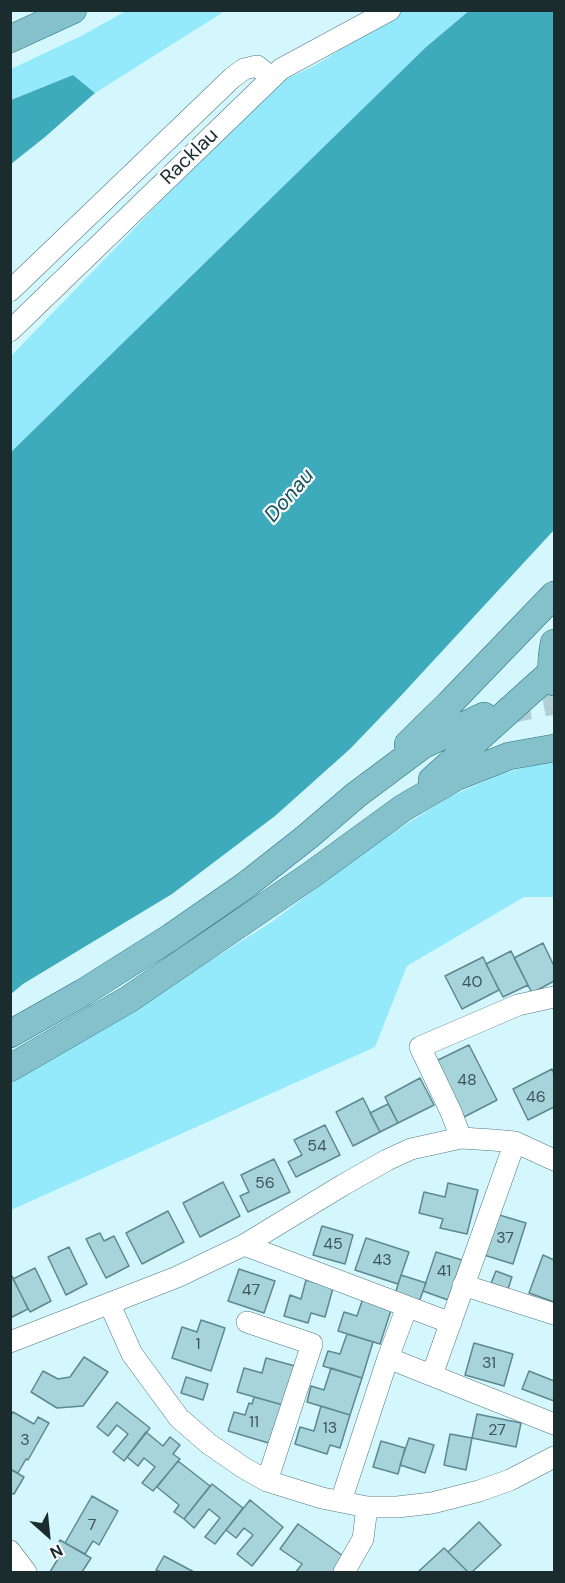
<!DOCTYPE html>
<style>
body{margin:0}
#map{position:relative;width:565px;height:1583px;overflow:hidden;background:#d4f7fe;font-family:"DM Sans",sans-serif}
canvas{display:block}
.frame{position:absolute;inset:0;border:12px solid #1b2c2f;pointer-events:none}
.north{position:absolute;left:18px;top:1505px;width:60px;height:60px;-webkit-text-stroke:4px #fdfdfd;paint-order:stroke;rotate:153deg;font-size:16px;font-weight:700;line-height:24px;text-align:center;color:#1b2c2f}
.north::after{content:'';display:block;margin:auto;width:21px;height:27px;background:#1b2c2f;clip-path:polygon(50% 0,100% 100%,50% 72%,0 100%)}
</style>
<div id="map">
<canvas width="565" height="1583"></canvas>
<div class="frame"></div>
<div class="north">N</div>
</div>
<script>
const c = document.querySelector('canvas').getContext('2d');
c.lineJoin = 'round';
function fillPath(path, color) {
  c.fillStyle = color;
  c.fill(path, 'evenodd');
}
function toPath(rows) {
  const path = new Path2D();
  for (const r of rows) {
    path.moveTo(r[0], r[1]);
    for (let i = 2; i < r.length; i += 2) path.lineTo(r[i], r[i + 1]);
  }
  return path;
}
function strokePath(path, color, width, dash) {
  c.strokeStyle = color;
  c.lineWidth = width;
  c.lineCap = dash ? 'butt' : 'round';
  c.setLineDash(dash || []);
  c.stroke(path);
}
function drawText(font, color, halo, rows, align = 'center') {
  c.font = font + ' "DM Sans",sans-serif';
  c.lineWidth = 4.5;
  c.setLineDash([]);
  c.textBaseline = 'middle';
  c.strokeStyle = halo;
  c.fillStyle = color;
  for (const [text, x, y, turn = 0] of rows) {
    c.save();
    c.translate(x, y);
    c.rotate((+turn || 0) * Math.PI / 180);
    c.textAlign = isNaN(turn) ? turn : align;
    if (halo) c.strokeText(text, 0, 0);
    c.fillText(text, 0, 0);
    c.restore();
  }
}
const green = toPath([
 [126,11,225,11,95,93,73,75,11,100,11,69,81,36],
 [401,11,470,11,425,48,11,452,11,356,273,85,316,65],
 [554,762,554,897,524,897,407,966,375,1047,11,1210,10,1081,131,1011,273,921,374,845,449,797,501,774,539,763]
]);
const water = toPath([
 [470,10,554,11,554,530,397,700,350,749,275,816,172,894,23,984,11,994,11,452,425,48],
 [73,75,95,93,45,137,11,164,11,100]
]);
const building = toPath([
 [543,943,554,966,554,981,532,993,514,958,543,943],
 [511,951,528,985,503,997,486,964,511,951],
 [483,957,499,990,462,1009,445,976,483,957],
 [469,1045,497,1100,464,1117,436,1061,469,1045],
 [552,1069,554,1074,554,1107,528,1120,513,1089,552,1069],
 [420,1078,434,1105,398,1123,385,1097,420,1078],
 [363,1098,380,1132,353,1146,336,1112,363,1098],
 [388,1104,398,1123,380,1132,370,1113,388,1104],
 [325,1125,340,1155,296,1177,288,1162,302,1155,294,1140,325,1125],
 [274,1159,290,1192,248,1212,240,1196,249,1192,241,1175,274,1159],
 [223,1182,240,1216,200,1237,183,1203,223,1182],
 [448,1183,478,1190,467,1234,440,1228,443,1219,419,1213,424,1192,445,1197,448,1183],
 [168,1211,184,1242,142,1264,126,1233,168,1211],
 [496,1214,526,1223,513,1264,484,1255,496,1214],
 [322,1226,353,1235,345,1264,313,1255,322,1226],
 [100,1233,104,1241,114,1236,129,1266,106,1278,86,1239,100,1233],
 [366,1238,409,1252,398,1284,355,1270,366,1238],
 [69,1247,87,1284,66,1295,48,1257,69,1247],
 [436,1252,462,1260,448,1300,423,1291,436,1252],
 [543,1255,554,1260,554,1302,529,1293,543,1255],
 [35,1268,51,1301,30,1312,13,1279,35,1268],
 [239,1269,275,1281,264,1313,228,1301,239,1269],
 [496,1271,512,1277,508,1289,491,1283,496,1271],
 [401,1275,426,1283,419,1302,395,1294,401,1275],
 [12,1276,28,1309,10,1318,10,1277,12,1276],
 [306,1280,333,1288,325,1317,311,1313,308,1323,284,1316,290,1295,301,1299,306,1280],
 [363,1298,392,1307,380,1344,338,1331,344,1312,357,1316,363,1298],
 [201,1320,225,1328,211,1371,172,1358,182,1327,197,1332,201,1320],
 [347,1334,373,1342,362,1378,323,1366,328,1351,340,1354,347,1334],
 [474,1343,513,1354,504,1386,465,1375,474,1343],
 [84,1357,108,1372,83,1406,57,1408,31,1392,43,1371,58,1379,70,1377,84,1357],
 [266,1358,295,1366,283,1405,237,1392,244,1368,262,1373,266,1358],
 [331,1368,362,1378,350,1415,307,1402,311,1386,324,1390,331,1368],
 [529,1371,554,1381,554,1401,522,1389,529,1371],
 [186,1377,208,1384,203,1400,181,1393,186,1377],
 [254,1397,283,1405,272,1444,228,1431,234,1412,245,1415,249,1403,252,1404,254,1397],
 [117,1402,150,1428,124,1461,113,1452,128,1434,117,1425,108,1436,97,1427,117,1402],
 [321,1406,350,1415,340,1448,330,1445,327,1454,295,1444,300,1427,314,1431,321,1406],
 [13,1412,34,1424,38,1417,49,1423,28,1460,26,1459,18,1473,10,1469,10,1417,13,1412],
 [477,1414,521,1423,516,1447,472,1438,477,1414],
 [146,1432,163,1446,170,1437,180,1445,173,1454,180,1459,153,1491,142,1483,155,1467,144,1458,138,1466,127,1457,146,1432],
 [450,1434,472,1438,466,1470,444,1465,450,1434],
 [409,1438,434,1445,425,1473,400,1465,409,1438],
 [381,1441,405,1448,398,1474,373,1467,381,1441],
 [178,1461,210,1486,184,1519,174,1512,179,1505,157,1487,178,1461],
 [10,1469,24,1477,14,1494,10,1493,10,1469],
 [212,1484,243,1508,215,1544,205,1537,220,1518,209,1509,194,1528,184,1519,212,1484],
 [92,1496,118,1511,99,1545,93,1541,85,1554,65,1543,92,1496],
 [250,1500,283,1527,252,1566,237,1554,253,1535,244,1528,236,1538,226,1530,250,1500],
 [479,1522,501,1545,472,1572,468,1572,448,1552,479,1522],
 [298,1524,346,1558,335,1572,296,1572,302,1564,280,1549,298,1524],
 [60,1540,91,1558,82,1572,50,1572,59,1557,52,1554,60,1540],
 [444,1548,468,1572,418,1572,444,1548],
 [164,1556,194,1572,161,1572,156,1570,164,1556]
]);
const majorTunnel = toPath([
 [503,711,554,701]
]);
const minor = toPath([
 [10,291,232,78,244,69,257,66,271,77],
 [10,331,281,69,390,10],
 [461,1138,451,1112,420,1047,518,1005,554,997],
 [244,1245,451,1323],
 [463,1285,554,1314],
 [110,1305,132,1354,179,1418,209,1444,244,1468,267,1481,322,1498,367,1507,397,1507,432,1503,479,1491,510,1480,554,1457],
 [247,1322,312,1344,267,1481],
 [10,1342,177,1277,244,1245,343,1185,387,1160,411,1149,461,1138,493,1140,515,1142,554,1160],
 [388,1358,554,1424],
 [432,1375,515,1142],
 [341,1501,388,1358,407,1307],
 [10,1551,26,1572],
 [344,1572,363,1539,367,1507]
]);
const major = toPath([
 [10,39,73,10],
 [554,643,552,656,551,673,554,682],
 [408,744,449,704,554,595],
 [432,780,554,670],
 [10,1034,84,992,171,937,246,885,307,837,356,795,423,745,484,716],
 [10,1068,129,999,311,875,403,808,456,777,509,756,554,748]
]);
const numberNames = [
 ["40",472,983],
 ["48",467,1081],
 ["46",536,1098],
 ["54",317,1147],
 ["56",265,1184],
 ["37",505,1239],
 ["45",333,1245],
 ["43",382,1261],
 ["41",444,1272],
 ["47",251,1291],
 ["1",198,1345],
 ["31",489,1364],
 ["11",254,1423],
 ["13",330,1429],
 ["27",497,1431],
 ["3",25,1441],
 ["7",92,1526]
];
const streetNames = [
 ["Racklau",190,157,-44]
];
const waterNames = [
 ["Donau",290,496,-49]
];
fillPath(green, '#94e9fa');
fillPath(water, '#3eabbd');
fillPath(building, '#a7d3db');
strokePath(building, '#5e8890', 1.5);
strokePath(majorTunnel, '#afced5', 27, [27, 14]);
strokePath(minor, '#507880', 22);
strokePath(major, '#2b727e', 28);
strokePath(minor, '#fff', 21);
strokePath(major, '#85c1cb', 27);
drawText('16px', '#3e565a', null, numberNames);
drawText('20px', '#1b2c2f', '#fdfdfd', streetNames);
drawText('italic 21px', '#18545f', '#fdfdfd', waterNames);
</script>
